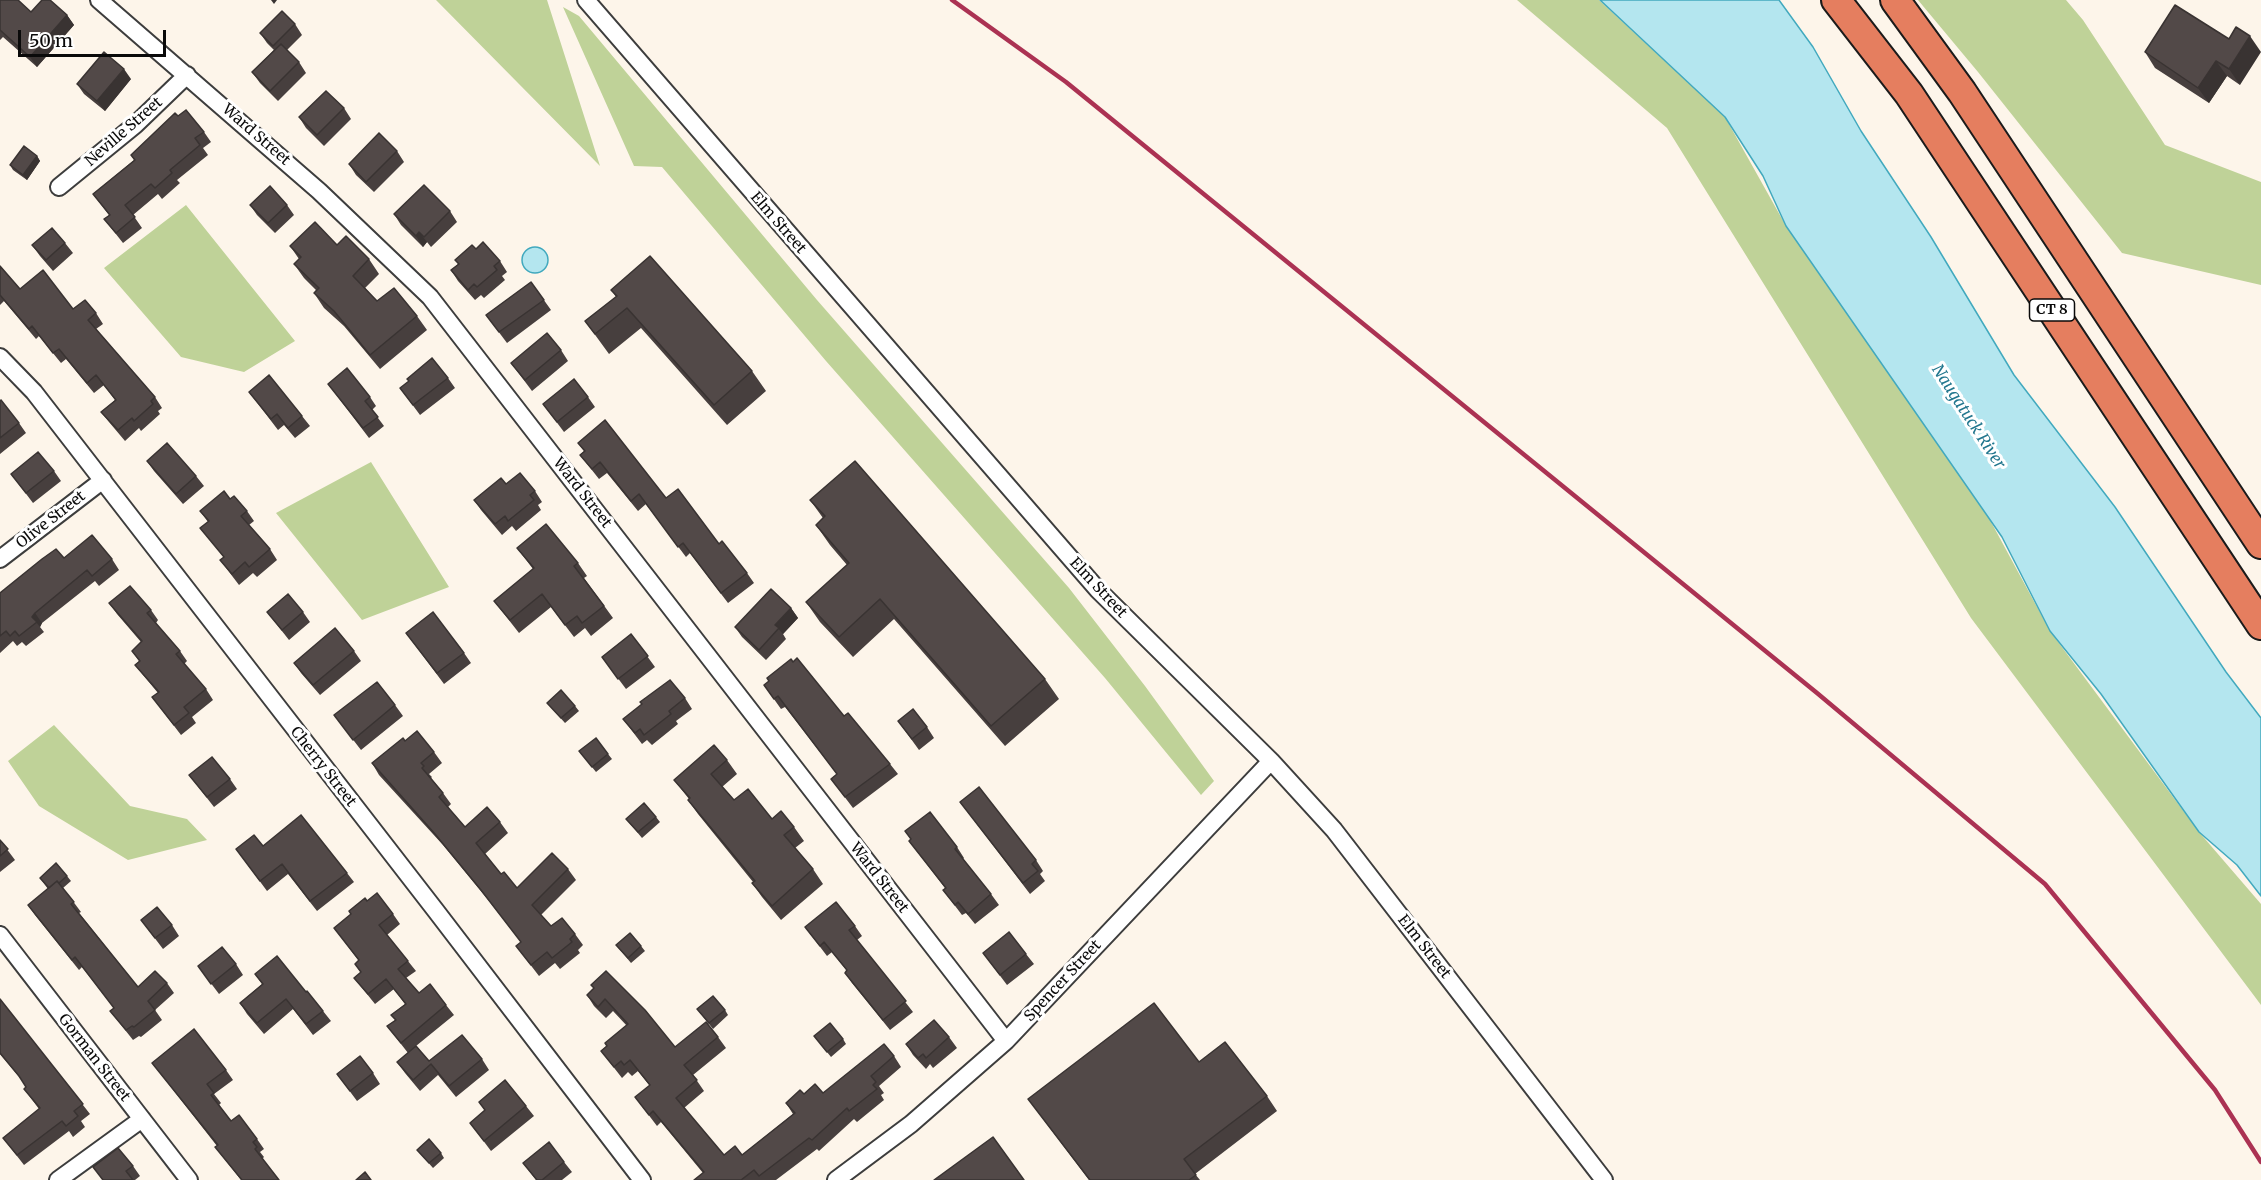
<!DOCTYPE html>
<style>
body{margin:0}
#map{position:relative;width:2261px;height:1180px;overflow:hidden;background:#fdf5ea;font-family:Merriweather,serif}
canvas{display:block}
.scale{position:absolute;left:18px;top:30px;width:148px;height:27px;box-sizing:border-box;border:3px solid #0a0a0a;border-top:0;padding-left:8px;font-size:18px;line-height:21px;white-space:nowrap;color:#0a0a0a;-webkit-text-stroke:4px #fff;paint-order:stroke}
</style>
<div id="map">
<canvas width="2261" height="1180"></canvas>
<div class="scale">50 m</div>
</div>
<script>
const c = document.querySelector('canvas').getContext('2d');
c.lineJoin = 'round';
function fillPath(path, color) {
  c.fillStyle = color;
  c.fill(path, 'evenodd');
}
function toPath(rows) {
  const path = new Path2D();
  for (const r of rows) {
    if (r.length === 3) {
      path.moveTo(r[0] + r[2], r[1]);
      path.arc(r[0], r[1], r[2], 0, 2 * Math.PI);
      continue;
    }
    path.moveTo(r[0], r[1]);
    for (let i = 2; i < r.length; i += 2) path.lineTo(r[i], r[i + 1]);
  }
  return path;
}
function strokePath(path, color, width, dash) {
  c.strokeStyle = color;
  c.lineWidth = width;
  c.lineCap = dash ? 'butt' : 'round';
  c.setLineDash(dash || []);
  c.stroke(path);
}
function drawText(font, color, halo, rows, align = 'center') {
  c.font = font + ' Merriweather,serif';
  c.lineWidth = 6;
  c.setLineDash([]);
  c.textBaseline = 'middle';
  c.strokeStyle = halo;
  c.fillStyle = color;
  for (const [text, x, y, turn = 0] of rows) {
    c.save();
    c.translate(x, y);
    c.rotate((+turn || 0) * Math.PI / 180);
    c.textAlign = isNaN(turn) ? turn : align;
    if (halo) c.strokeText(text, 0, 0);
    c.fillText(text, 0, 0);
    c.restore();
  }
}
const forest = toPath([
 [436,0,547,0,600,166],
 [1517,0,1599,0,1725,117,1786,226,1990,520,2050,631,2199,832,2261,904,2261,1005,1971,618,1667,128],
 [1918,0,2066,0,2083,20,2165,145,2261,182,2261,285,2122,253,1978,72],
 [563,7,579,16,817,300,1069,588,1145,686,1214,781,1201,795,1105,678,826,361,662,167,634,166],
 [186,205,295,341,244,372,181,357,104,268],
 [371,462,449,587,362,620,276,513],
 [54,725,130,806,187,819,207,840,128,860,39,806,8,761]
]);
const water = toPath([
 [1600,0,1779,0,1813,47,1861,131,1931,237,2014,375,2115,507,2226,672,2261,718,2261,896,2237,865,2199,832,2101,694,2050,631,2002,537,1786,226,1763,176,1725,117,1600,0],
 [535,260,13]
]);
const street = toPath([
 [99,0,319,191,430,297,1006,1041],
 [586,0,1098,590,1271,761,1334,830,1604,1180],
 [59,187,135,125,187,75],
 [0,357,34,392,436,911,642,1180],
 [0,559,103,480],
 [0,935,189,1180],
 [58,1180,142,1119],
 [836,1180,911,1124,1006,1041,1271,761]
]);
const highway = toPath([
 [1836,0,1909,94,2261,625],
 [1895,0,1962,92,2261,544]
]);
const rail = toPath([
 [952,0,1066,82,1817,693,2045,884,2215,1090,2261,1162]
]);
const wall = toPath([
 [0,0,31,12,67,15,74,25,37,67,3,37,0,40],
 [295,24,302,35,287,50,299,62,306,73,278,101,260,83,252,72,274,50,267,43,260,33],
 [2229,39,2240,85,2227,76,2209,103,2155,68,2145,52],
 [131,79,105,111,84,94,77,84],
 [344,108,351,119,324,146,306,128,299,117],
 [178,116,204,132,211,142,203,148,208,155,177,180,180,183,162,199,158,194,133,215,142,228,123,243,104,219,109,215,93,194,134,160,131,155],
 [397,151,404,162,374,192,356,175,349,164],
 [37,156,40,161,27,180,13,170,10,165],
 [250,205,287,205,294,215,275,233,257,215],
 [450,211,457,222,431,247,427,242,423,247,401,225,394,214],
 [65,243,73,253,53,271,40,256,32,245],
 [337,245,369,259,379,274,365,288,377,301,417,316,427,330,380,369,344,326,324,308,314,293,316,290,304,278,294,264,299,259,290,246],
 [476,249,500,261,507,272,502,276,505,280,484,298,481,295,475,300,458,281,451,270,458,264,455,260],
 [0,266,20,289,73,309,96,313,103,324,96,329,155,397,162,408,158,411,160,414,141,431,139,428,125,441,109,422,101,412,115,400,104,385,94,393,66,359,61,363,39,336,36,339,4,301,0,305],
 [531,282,551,310,507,343,486,315],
 [611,290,752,371,766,391,727,425,641,328,609,354,585,321,616,297],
 [561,350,568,361,532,391,511,363],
 [448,378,455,388,420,415,400,388],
 [328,384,370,397,376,406,372,410,384,426,369,438],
 [249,392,302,416,310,426,295,438,284,425,278,430],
 [588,397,595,407,564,432,543,404],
 [0,401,19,423,26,433,0,454],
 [578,443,666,498,719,544,747,573,754,583,728,603,690,553,686,557,646,504,638,511,607,473,599,479,580,455,584,451],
 [147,461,196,476,204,486,183,504,154,471],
 [54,471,61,481,33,503,11,474],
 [506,484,535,491,542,502,538,505,541,510,516,531,512,526,502,535,481,510,474,500],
 [230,499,247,511,254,521,249,525,270,549,277,560,257,577,253,573,239,585,220,560,224,557,200,528,208,522,200,511],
 [810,500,1045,679,1059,699,1005,746,894,619,853,657,820,622,806,602,847,565,830,545,816,525,823,518],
 [517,548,578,563,587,576,584,578,613,618,591,636,585,628,574,637,551,607,519,633,494,601,533,569],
 [64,558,112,559,119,570,99,586,95,581,42,623,40,627,44,632,26,646,22,642,17,646,13,641,0,653,0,593],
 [109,603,151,610,158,620,156,623,180,651,187,661,184,664,206,689,213,700,192,717,196,723,181,735,152,697,158,693,143,675,135,665,139,661,132,651,141,642,117,614],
 [791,608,798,618,783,634,786,639,766,660,742,637,735,627],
 [267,612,303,612,310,622,289,640],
 [406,633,464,653,471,663,444,684],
 [631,634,655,667,626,689,602,657],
 [354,651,361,661,320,695,301,673,294,663],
 [764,685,844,716,890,764,898,774,853,808,831,779,837,774,785,707,781,709],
 [685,698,692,709,676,721,678,724,652,745,647,740,642,744,623,719],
 [547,703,575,706,579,711,565,723],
 [395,705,403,716,361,750,334,715],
 [898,721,927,727,934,738,919,750],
 [405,741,434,752,442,763,429,774,432,777,431,778,443,793,451,804,448,807,465,827,500,822,508,833,485,854,501,874,517,888,568,869,576,880,541,915,551,926,575,934,583,945,578,950,580,953,560,969,555,963,539,976,516,946,521,942,489,901,443,845,379,775,372,763],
 [579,751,608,754,612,759,596,772],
 [727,760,737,774,722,787,734,800,772,819,794,827,804,841,795,848,813,869,823,884,781,920,762,897,752,883,753,882,698,814,688,800,689,799,674,780],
 [189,775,230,779,237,789,214,807],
 [960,802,1036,860,1043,871,1040,874,1045,881,1030,894],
 [656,817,660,822,642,838,626,819],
 [905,831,957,847,964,858,963,859,991,894,999,905,975,924,966,913,962,915,943,890,945,888,909,841,911,839],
 [0,840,15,860,0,872],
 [263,846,347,873,354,882,317,911,288,874,267,891,236,849],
 [67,876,71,881,63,888,81,912,79,913,138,987,167,983,174,993,155,1010,162,1020,141,1037,139,1036,133,1040,110,1011,114,1008,82,967,79,970,35,915,28,905,48,889,40,878],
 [367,901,393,914,400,924,387,935,416,971,406,978,419,993,446,1005,454,1015,416,1046,429,1061,482,1059,489,1070,456,1097,438,1075,420,1091,405,1073,397,1062,408,1053,387,1026,395,1020,391,1015,405,1004,394,989,375,1004,354,978,361,973,355,964,359,961,334,928],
 [141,920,172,925,179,936,163,949],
 [855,926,862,936,857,940,913,1012,890,1030,852,983,845,973,847,971,832,952,827,956,805,927],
 [616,945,641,946,645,951,631,963],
 [983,953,1026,954,1034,964,1007,985],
 [236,964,243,975,219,994,198,966],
 [255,974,306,992,323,1011,331,1021,313,1035,293,1009,264,1034,247,1014,240,1003,262,984],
 [594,988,675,1047,718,1037,726,1048,693,1075,704,1091,684,1108,724,1155,742,1155,793,1114,786,1103,804,1094,823,1093,894,1056,901,1067,879,1086,884,1093,881,1095,884,1100,857,1122,854,1119,819,1151,817,1149,776,1180,694,1180,703,1173,661,1122,657,1126,635,1097,650,1086,638,1071,632,1076,628,1072,622,1078,601,1051,627,1026,613,1011,606,1018,594,1006,587,995],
 [0,999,90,1114,81,1121,85,1127,73,1137,69,1131,24,1165,3,1138,39,1109,24,1089,26,1087,25,1084,0,1054],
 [697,1009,725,1010,728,1015,713,1029],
 [814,1036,843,1039,846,1044,831,1057],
 [949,1037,957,1048,933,1068,930,1064,926,1069,913,1055,906,1044],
 [1199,1062,1267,1096,1277,1111,1195,1174,1200,1180,1089,1180,1028,1099],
 [152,1063,226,1070,233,1080,214,1094,221,1103,219,1105,231,1121,257,1139,264,1149,260,1152,264,1157,262,1159,279,1180,241,1180,215,1147,217,1146],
 [373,1073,380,1084,357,1101,337,1074],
 [479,1102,526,1106,534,1116,491,1151,470,1123,485,1110],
 [417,1150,441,1153,444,1158,433,1168],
 [564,1162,572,1172,562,1180,536,1180,523,1163],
 [133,1166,140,1176,135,1180,103,1180,93,1167]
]);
const shadedWall = toPath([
 [271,0,277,0,274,4],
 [67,15,74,25,37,67,30,57],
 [2250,36,2261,52,2240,85,2229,69],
 [2216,61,2227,76,2209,103,2198,88],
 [124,69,131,79,105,111,97,101],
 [37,156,40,161,27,180,23,175],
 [419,232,427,242,423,247,416,236],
 [791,608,798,618,783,634,775,625],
 [35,613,42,623,40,627,32,617]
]);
const building = toPath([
 [0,0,18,0,31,12,42,0,50,0,67,15,30,57,0,30,0,0],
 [2175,5,2229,39,2236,27,2250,36,2229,69,2216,61,2198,88,2145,52,2175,5],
 [282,11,295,24,273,46,260,33,282,11],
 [281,44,299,62,270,91,252,72,281,44],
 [104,52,124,69,97,101,77,84,104,52],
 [326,91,344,108,317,135,299,117,326,91],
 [186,110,204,132,195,138,200,145,170,170,172,173,155,188,151,184,125,205,135,217,116,233,104,219,110,215,93,194,135,160,131,155,175,113,178,116,186,110],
 [379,133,397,151,366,182,349,164,379,133],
 [24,146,37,156,23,175,10,165,24,146],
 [424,185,450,211,424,237,419,232,416,236,394,214,424,185],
 [270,186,287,205,268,223,250,205,270,186],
 [315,222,337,245,346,236,369,259,353,276,377,301,394,288,417,316,370,355,334,311,314,293,319,288,294,264,301,257,290,246,315,222],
 [52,228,65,243,46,260,32,245,52,228],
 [483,242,500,261,494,266,497,270,477,287,474,284,468,290,451,270,459,264,455,260,472,245,476,249,483,242],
 [650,256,752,371,714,405,627,308,595,334,585,321,617,296,611,290,650,256],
 [0,266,20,289,43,270,73,309,85,300,96,313,88,320,155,397,151,401,153,404,134,421,132,418,118,430,101,412,116,400,96,375,87,383,59,349,53,353,32,326,29,329,0,295,0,266],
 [531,282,544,300,499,332,486,315,531,282],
 [547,333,561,350,525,380,511,363,547,333],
 [432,358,448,378,413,405,400,388,409,381,407,379,432,358],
 [347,368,370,397,365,401,378,417,363,428,328,384,347,368],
 [269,375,302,416,288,428,277,414,271,419,249,392,269,375],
 [574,379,588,397,557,422,543,404,574,379],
 [1,400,19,423,0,438,0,401,1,400],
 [605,420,666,498,678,489,719,544,722,541,747,573,721,593,683,543,678,547,639,494,631,501,600,462,592,469,580,455,585,451,578,443,605,420],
 [167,443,196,476,176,494,147,461,167,443],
 [38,452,54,471,26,493,11,474,38,452],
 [855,461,1045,679,991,726,880,599,839,637,806,602,849,563,816,525,825,516,810,500,855,461],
 [520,473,535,491,530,495,534,500,508,521,505,516,495,524,474,500,501,478,506,484,520,473],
 [224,491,230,499,234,496,247,511,241,516,270,549,249,567,245,562,232,574,220,560,224,557,200,528,209,521,200,511,224,491],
 [546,524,578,563,574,566,604,606,582,623,577,616,565,625,542,594,510,620,494,601,534,568,517,548,546,524],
 [92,535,112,559,92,576,87,570,35,613,32,617,37,622,19,636,15,631,10,636,6,631,0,636,0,593,42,559,56,549,64,558,92,535],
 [130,586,151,610,147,613,180,651,176,654,206,689,184,707,189,713,174,725,152,697,159,692,135,665,140,661,132,651,142,641,109,603,130,586],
 [771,589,791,608,775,625,779,628,759,650,735,627,771,589],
 [288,594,303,612,282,630,267,612,288,594],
 [433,612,464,653,437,673,406,633,433,612],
 [335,628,354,651,313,685,294,663,335,628],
 [631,634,648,656,618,679,602,657,631,634],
 [797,658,844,716,848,713,890,764,845,797,831,779,837,774,778,696,774,699,764,685,769,681,767,678,791,659,793,662,797,658],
 [670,680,685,698,669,711,671,714,644,735,640,729,635,733,623,719,642,704,640,702,670,680],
 [377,682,395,705,353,740,334,715,377,682],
 [561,690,575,706,561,718,547,703,561,690],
 [913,709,927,727,912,739,898,721,913,709],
 [417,731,434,752,421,763,424,766,422,768,443,793,439,797,465,827,487,807,500,822,476,843,501,874,504,872,517,888,552,853,568,869,532,905,551,926,562,918,575,934,570,939,572,942,552,958,547,952,531,965,516,946,521,942,481,890,435,834,372,763,403,738,405,741,417,731],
 [596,738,608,754,592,767,579,751,596,738],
 [714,745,727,760,711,774,734,800,748,789,772,819,781,811,794,827,784,835,813,869,772,906,752,883,755,881,688,800,690,798,674,780,714,745],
 [212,757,230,779,207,797,189,775,212,757],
 [979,787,1036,860,1032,864,1038,871,1023,883,960,802,979,787],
 [644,803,656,817,638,832,626,819,644,803],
 [930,812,957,847,955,849,991,894,968,914,958,902,955,905,943,890,946,888,909,841,911,839,905,831,930,812],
 [301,815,347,873,310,901,282,864,260,881,236,849,254,835,263,846,301,815],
 [0,840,8,849,0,856,0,840],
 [56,863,67,876,59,883,57,881,49,888,40,878,56,863],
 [57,881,74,902,71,904,138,987,155,971,167,983,148,1001,155,1010,134,1027,132,1026,126,1030,110,1011,114,1008,75,957,72,960,28,905,57,881],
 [377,893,393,914,379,925,408,961,398,969,419,993,430,984,446,1005,401,1043,387,1026,396,1020,391,1015,406,1004,386,979,368,994,354,978,361,972,355,964,359,960,334,928,351,914,349,911,365,898,367,901,377,893],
 [836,902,855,926,849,930,906,1001,883,1020,845,973,847,970,824,942,820,946,805,927,836,902],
 [157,907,172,925,155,938,141,920,157,907],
 [1009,932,1026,954,1000,975,983,953,1009,932],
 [630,933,641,946,628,958,616,945,630,933],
 [222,947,236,964,211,984,198,966,222,947],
 [277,956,306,992,307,991,323,1011,306,1024,286,999,257,1023,240,1003,263,984,255,974,277,956],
 [606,971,645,1010,675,1047,706,1022,718,1037,684,1065,697,1080,676,1098,724,1155,735,1146,742,1155,795,1113,786,1103,800,1090,804,1094,815,1084,823,1093,884,1044,894,1056,871,1076,876,1082,873,1085,877,1089,849,1111,847,1108,812,1140,809,1138,759,1176,754,1170,741,1180,694,1180,704,1172,653,1111,649,1115,635,1097,650,1085,630,1060,624,1065,621,1061,614,1067,601,1051,607,1046,605,1043,628,1024,605,999,598,1007,587,995,594,988,591,985,606,971],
 [713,996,725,1010,709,1023,697,1009,713,996],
 [0,999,83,1104,74,1111,78,1116,66,1126,62,1121,17,1155,3,1138,40,1108,24,1089,26,1087,19,1076,0,1053,0,999],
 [1154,1003,1199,1062,1225,1042,1267,1096,1184,1159,1196,1175,1189,1180,1090,1180,1028,1099,1154,1003],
 [934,1020,949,1037,926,1058,923,1054,918,1058,906,1044,934,1020],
 [830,1023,843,1039,827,1052,814,1036,830,1023],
 [194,1029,226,1070,207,1084,214,1093,211,1095,231,1121,239,1115,257,1139,253,1142,257,1147,255,1149,279,1180,242,1180,215,1147,218,1145,152,1063,194,1029],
 [462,1035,482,1059,449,1086,431,1064,413,1080,397,1062,416,1046,429,1061,462,1035],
 [360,1056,373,1073,350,1091,337,1074,360,1056],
 [505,1080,526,1106,484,1141,470,1123,485,1110,479,1102,505,1080],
 [993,1137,1024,1180,934,1180,993,1137],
 [429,1139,441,1153,429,1163,417,1150,429,1139],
 [549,1142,564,1162,542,1180,537,1180,523,1163,549,1142],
 [118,1148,133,1166,126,1171,133,1180,103,1180,93,1167,118,1148],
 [365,1172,371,1180,356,1180,365,1172]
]);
const shields = [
 [2052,310,45]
];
const shieldNames = [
 ["CT 8",2052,310]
];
const streetNames = [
 ["Neville Street",124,132,-41],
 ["Ward Street",256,135,41],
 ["Elm Street",778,223,49],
 ["Ward Street",582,493,52],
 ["Olive Street",51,520,-38],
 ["Elm Street",1098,588,47],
 ["Cherry Street",323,767,52],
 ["Ward Street",879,878,52],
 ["Elm Street",1424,947,52],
 ["Spencer Street",1063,981,-47],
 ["Gorman Street",94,1058,52]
];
const waterNames = [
 ["Naugatuck River",1968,417,57]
];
fillPath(forest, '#bfd298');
fillPath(water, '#b4e6ef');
strokePath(water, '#42a9be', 1.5);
strokePath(street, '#3d3d3d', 20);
strokePath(highway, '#1b1b1b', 32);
strokePath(street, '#fff', 16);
strokePath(highway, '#e57e5f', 28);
strokePath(rail, '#ab3253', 4.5);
fillPath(wall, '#473f3e');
fillPath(shadedWall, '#393332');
fillPath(building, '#524948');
strokePath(building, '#393332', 1.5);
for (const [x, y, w] of shields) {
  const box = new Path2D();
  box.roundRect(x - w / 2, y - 11, w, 22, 4.5);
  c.fillStyle = '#fff';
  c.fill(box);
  strokePath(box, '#0a0a0a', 1.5);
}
drawText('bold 14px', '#0a0a0a', null, shieldNames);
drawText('15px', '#0a0a0a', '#fff', streetNames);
drawText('italic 16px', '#22778e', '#fff', waterNames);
</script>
